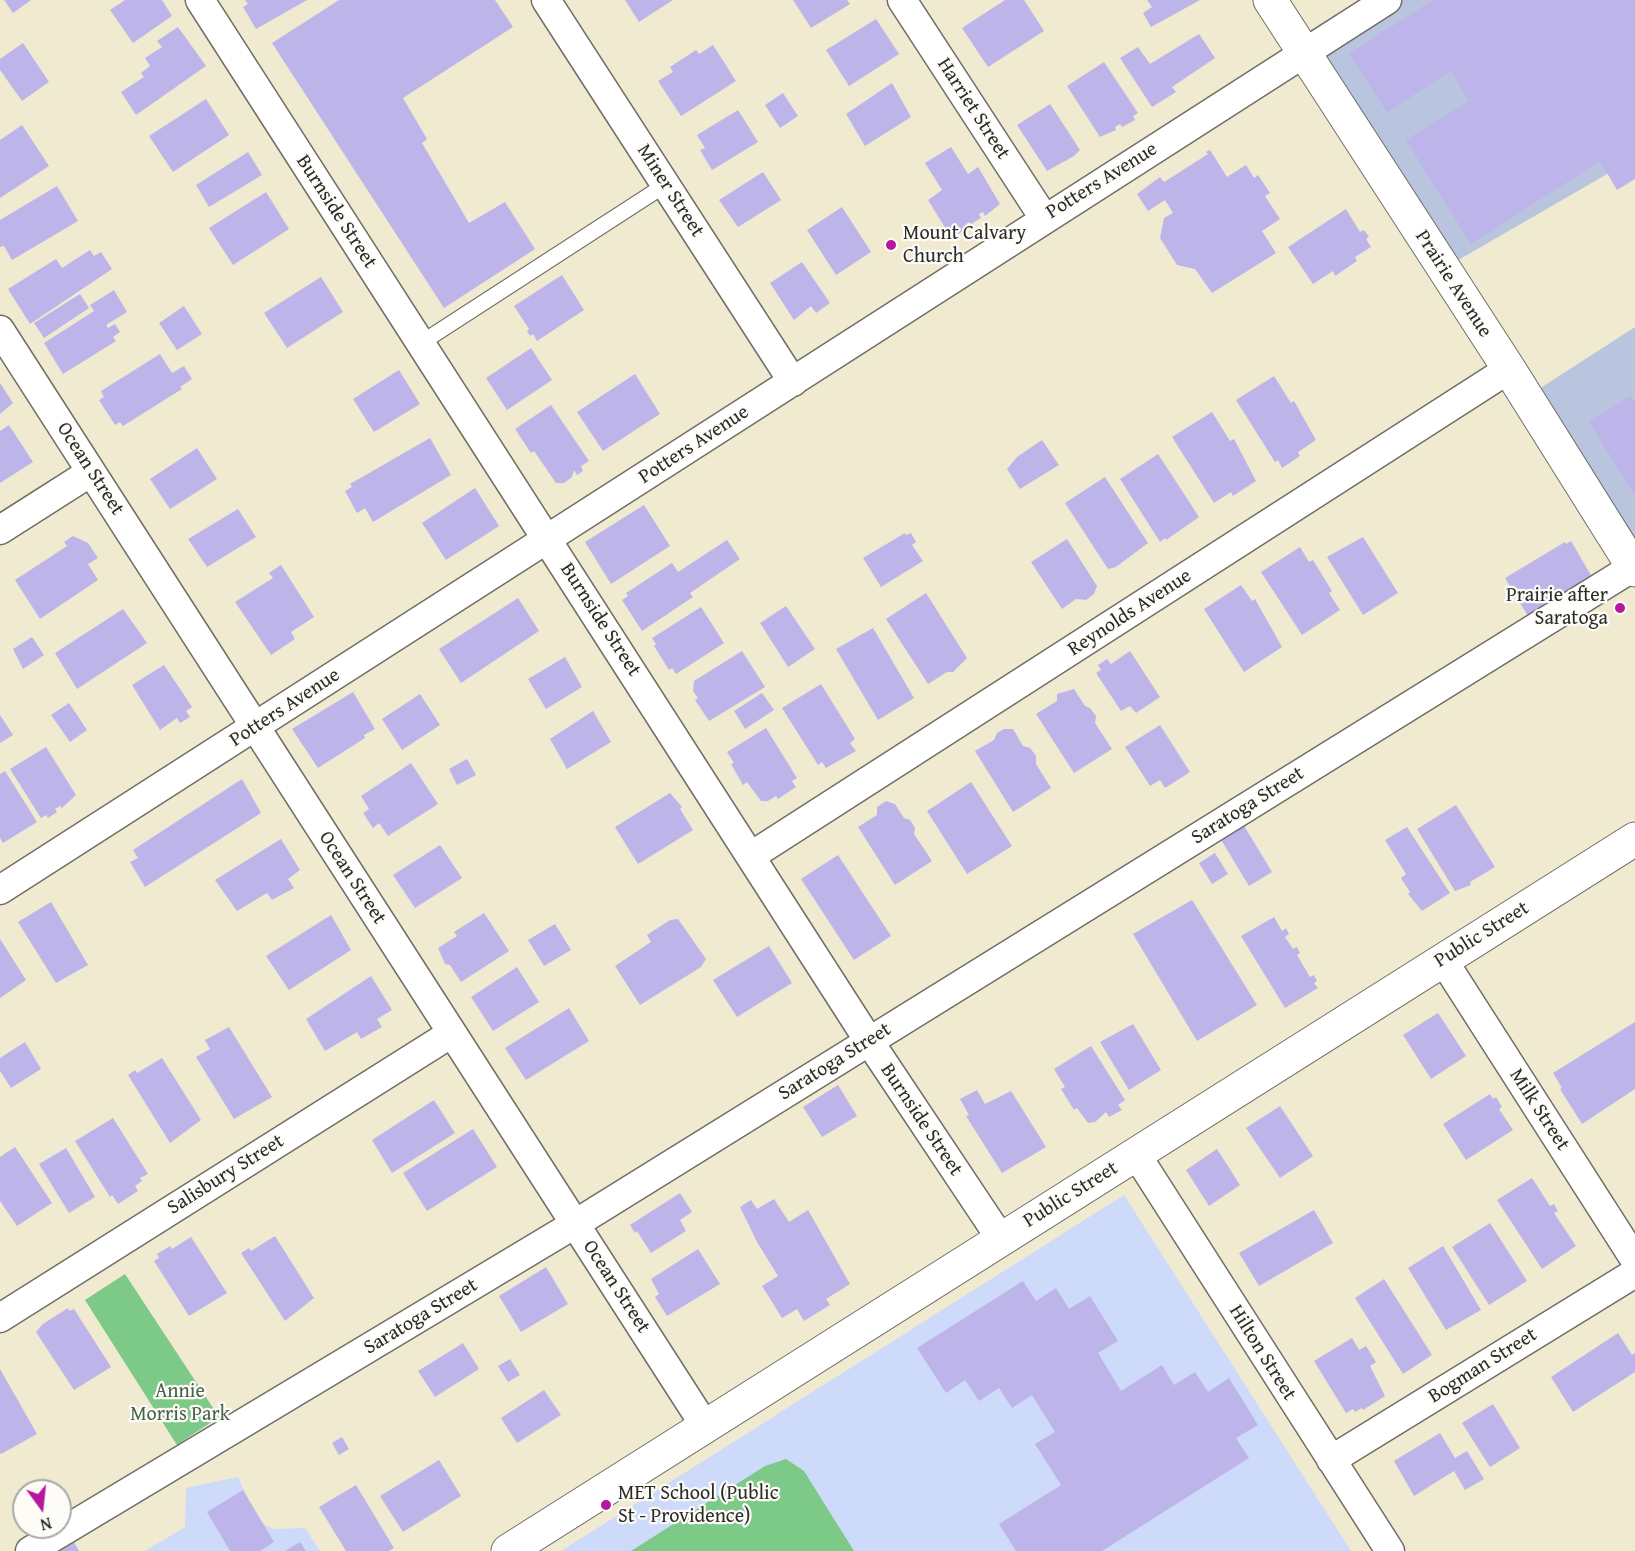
<!DOCTYPE html>
<style>
body{margin:0}
#map{position:relative;width:1635px;height:1551px;overflow:hidden;background:#efead0;font-family:"Gentium Book Plus",serif}
canvas{display:block}
.north{position:absolute;left:12px;top:1479px;width:60px;height:60px;box-sizing:border-box;background:#fdfcf7;border:2px solid #a9a8a5;border-radius:50%;rotate:165deg;font-size:16px;font-weight:700;line-height:24px;text-align:center;color:#2b2b2b}
.north::after{content:'';display:block;margin:auto;width:21px;height:27px;background:#b5179e;clip-path:polygon(50% 0,100% 100%,50% 72%,0 100%)}
</style>
<div id="map">
<canvas width="1635" height="1551"></canvas>
<div class="north">N</div>
</div>
<script>
const c = document.querySelector('canvas').getContext('2d');
c.lineJoin = 'round';
function fillPath(path, color) {
  c.fillStyle = color;
  c.fill(path, 'evenodd');
}
function toPath(rows) {
  const path = new Path2D();
  for (const r of rows) {
    path.moveTo(r[0], r[1]);
    for (let i = 2; i < r.length; i += 2) path.lineTo(r[i], r[i + 1]);
  }
  return path;
}
function strokePath(path, color, width, dash) {
  c.strokeStyle = color;
  c.lineWidth = width;
  c.lineCap = dash ? 'butt' : 'round';
  c.setLineDash(dash || []);
  c.stroke(path);
}
function drawText(font, color, halo, rows, align = 'center') {
  c.font = font + ' "Gentium Book Plus",serif';
  c.lineWidth = 4.5;
  c.setLineDash([]);
  c.textBaseline = 'middle';
  c.strokeStyle = halo;
  c.fillStyle = color;
  for (const [text, x, y, turn = 0] of rows) {
    c.save();
    c.translate(x, y);
    c.rotate((+turn || 0) * Math.PI / 180);
    c.textAlign = isNaN(turn) ? turn : align;
    if (halo) c.strokeText(text, 0, 0);
    c.fillText(text, 0, 0);
    c.restore();
  }
}
const built = toPath([
 [1124,1195,1351,1551,561,1551],
 [238,1477,258,1522,274,1529,305,1528,320,1551,145,1551,185,1527,186,1488]
]);
const industrial = toPath([
 [1359,0,1590,0,1621,166,1441,270,1309,31],
 [1635,327,1635,576,1522,400]
]);
const green = toPath([
 [125,1274,219,1417,177,1445,85,1300],
 [786,1459,804,1471,854,1551,631,1551,765,1466]
]);
const building = toPath([
 [4,0,31,0,13,13],
 [125,0,162,0,172,16,133,43,110,10],
 [245,0,307,0,256,29,243,7,248,4],
 [339,0,495,0,513,27,403,98,427,139,422,143,469,223,505,202,535,249,444,308,272,43],
 [625,0,673,0,639,22],
 [793,0,847,0,850,4,811,28],
 [1005,0,1024,0,1044,31,988,67,962,28],
 [1147,0,1200,0,1151,27,1143,13,1152,7],
 [1433,0,1635,0,1635,179,1617,190,1600,161,1471,244,1406,140,1469,101,1451,71,1387,112,1349,54],
 [876,19,899,54,849,86,826,50],
 [178,27,206,66,136,115,121,92,144,77,141,73,150,66,145,58,162,47,157,41],
 [1199,34,1215,58,1172,87,1176,92,1152,107,1120,58,1138,47,1150,64],
 [23,43,49,82,22,101,0,70,0,59],
 [713,45,736,81,681,116,658,81,673,72,670,67,696,50,699,54],
 [1104,62,1138,113,1133,116,1135,120,1122,127,1120,124,1115,127,1116,130,1100,137,1067,86],
 [892,83,911,117,865,146,846,114],
 [783,93,798,116,780,128,765,105],
 [206,99,229,135,173,172,149,136],
 [1050,104,1080,150,1074,156,1047,171,1017,125],
 [738,110,758,142,712,170,700,150,705,148,697,135],
 [22,125,49,166,0,198,0,140],
 [951,147,968,174,978,167,1000,204,985,216,983,212,979,214,981,218,971,224,969,222,966,224,968,228,958,234,956,230,949,234,928,200,942,190,925,163],
 [1210,150,1227,177,1246,165,1254,178,1258,175,1270,193,1265,196,1280,219,1262,231,1276,253,1212,293,1195,269,1177,265,1160,238,1164,218,1173,213,1165,200,1148,211,1137,194,1160,177,1164,182,1208,154,1206,152],
 [248,152,262,175,209,207,196,185],
 [763,172,781,200,738,227,719,200],
 [57,186,78,221,12,260,4,246,0,247,0,220],
 [266,192,289,229,233,265,209,228],
 [842,207,871,252,836,275,807,230],
 [1346,209,1360,232,1364,230,1369,237,1366,239,1371,247,1355,257,1357,261,1335,276,1333,271,1313,284,1288,247],
 [90,250,94,256,101,252,112,269,30,324,8,289,56,259,62,268],
 [802,262,830,303,816,313,811,306,794,320,770,283],
 [562,275,584,310,537,341,533,334,530,336,527,331,529,329,514,306],
 [321,277,343,312,287,348,264,313],
 [114,290,127,312,106,325,108,328,115,324,120,332,113,337,116,341,63,374,44,343,94,311,90,305],
 [80,294,89,308,44,338,34,323],
 [184,306,202,334,177,350,159,323],
 [531,348,552,380,507,410,486,378],
 [160,354,172,373,184,366,192,379,180,387,182,389,123,426,120,422,115,425,99,400,104,397,101,391],
 [399,370,420,404,374,432,353,399],
 [635,374,660,414,603,451,577,412],
 [1274,376,1291,403,1294,401,1316,440,1298,452,1300,456,1282,468,1278,460,1275,462,1236,400],
 [0,383,13,403,0,414],
 [1630,396,1635,402,1635,495,1589,422],
 [551,405,589,461,581,466,583,471,577,475,574,470,572,477,564,483,556,483,534,451,531,453,515,429],
 [1212,412,1230,441,1234,439,1256,481,1233,496,1231,492,1214,503,1172,437],
 [9,425,33,462,0,483,0,431],
 [430,438,451,475,373,522,365,508,357,513,345,491,352,487,350,484],
 [1042,440,1059,465,1020,489,1007,469,1017,457],
 [197,448,217,479,170,509,150,479],
 [1158,454,1199,517,1166,540,1165,538,1160,542,1120,479],
 [1105,477,1148,543,1116,567,1108,569,1065,503],
 [475,488,499,526,446,560,422,523],
 [644,505,670,546,611,584,585,542],
 [238,509,256,537,207,567,188,539],
 [905,533,906,535,911,533,916,542,912,545,923,561,881,587,863,558],
 [73,536,88,543,98,558,88,564,98,580,40,619,15,580,67,546,64,542],
 [1363,537,1398,593,1363,615,1327,557],
 [1067,539,1097,586,1094,594,1086,600,1076,599,1062,609,1031,562],
 [727,540,740,559,690,593,693,597,642,631,622,600,628,596,626,593,672,563,678,572],
 [1571,541,1592,577,1528,616,1505,578,1565,542,1566,544],
 [1300,547,1309,562,1313,560,1332,591,1329,593,1340,610,1302,635,1261,572],
 [281,565,314,617,291,632,295,639,271,655,235,602,273,578,269,573],
 [1241,585,1252,601,1255,599,1282,647,1244,672,1204,609],
 [926,593,967,658,953,672,947,672,928,684,886,619],
 [518,598,539,631,461,683,439,649],
 [786,606,815,649,788,667,760,623],
 [701,607,724,643,676,674,672,668,669,670,654,646,656,644,652,638],
 [123,609,147,643,77,689,55,653],
 [873,628,914,698,878,720,836,649],
 [32,637,44,655,23,669,13,649],
 [742,651,765,687,709,721,695,700,698,698,693,691,694,681],
 [1130,651,1160,697,1136,713,1130,706,1121,711,1096,673,1101,670,1098,665,1107,659,1111,664],
 [565,657,582,687,546,709,528,679],
 [164,665,192,707,186,711,190,717,180,723,177,718,160,730,132,685],
 [821,684,855,739,850,743,856,751,826,768,822,762,818,765,782,708],
 [1074,689,1085,706,1090,708,1096,716,1095,723,1112,749,1074,773,1036,714,1057,701,1057,694],
 [353,692,375,729,364,735,365,738,318,768,292,729],
 [762,693,774,710,745,729,734,711],
 [420,694,440,725,402,750,382,719],
 [69,703,87,730,70,742,51,715],
 [593,711,611,742,567,769,550,739],
 [0,715,13,735,0,743],
 [1160,725,1190,772,1165,788,1160,780,1150,786,1125,747],
 [766,728,797,778,792,781,796,787,778,799,776,796,768,801,761,801,747,782,743,785,731,764,734,763,727,752],
 [1004,729,1013,729,1023,746,1030,748,1036,756,1036,764,1051,788,1013,812,975,751,994,740,997,733],
 [46,747,76,795,62,808,60,806,55,809,57,812,48,818,46,815,41,818,10,769],
 [467,759,476,775,457,785,449,769],
 [411,763,438,804,388,836,379,823,373,828,363,813,369,809,361,796],
 [5,771,37,822,3,843,0,838,0,774],
 [242,779,261,813,145,887,130,862,138,858,133,850],
 [971,782,1012,846,967,874,927,811],
 [670,793,682,807,680,809,693,830,638,864,615,827],
 [886,801,895,804,904,818,910,820,915,828,914,834,932,861,895,885,858,827,877,815,877,807],
 [1456,805,1495,867,1470,882,1471,885,1455,891,1417,829],
 [1243,824,1272,872,1249,886,1220,838],
 [1407,827,1450,893,1422,911,1408,894,1410,892,1401,878,1406,874,1385,840],
 [281,839,300,870,288,879,294,888,272,900,267,893,237,911,215,880],
 [440,845,462,878,415,908,393,875],
 [1215,853,1228,874,1212,884,1199,863],
 [838,855,891,936,854,960,801,879],
 [1192,900,1257,1005,1197,1041,1133,934],
 [51,902,88,965,56,983,18,922],
 [484,913,509,951,461,982,450,965,445,964,438,948,457,936,454,932],
 [331,915,351,950,289,990,266,956],
 [1274,917,1282,931,1286,928,1289,934,1285,937,1293,949,1297,947,1300,953,1297,955,1310,977,1314,975,1317,981,1314,983,1318,988,1285,1008,1241,936],
 [678,919,706,959,701,967,640,1005,615,966,651,942,647,935,670,920],
 [555,924,571,950,544,966,528,940],
 [0,939,26,980,0,998],
 [769,946,792,983,737,1017,713,980],
 [517,967,539,1002,493,1031,471,997],
 [371,976,392,1010,377,1019,382,1027,361,1039,357,1032,325,1051,306,1019],
 [569,1008,589,1041,526,1080,505,1048],
 [1438,1013,1466,1056,1431,1079,1403,1035],
 [1635,1022,1635,1089,1582,1124,1560,1089,1562,1088,1553,1073],
 [1133,1024,1161,1070,1129,1090,1100,1042],
 [229,1027,272,1097,234,1119,196,1057,210,1049,205,1040],
 [25,1042,41,1069,11,1088,0,1071,0,1058],
 [1091,1046,1125,1100,1118,1105,1122,1110,1109,1117,1106,1112,1095,1122,1088,1123,1077,1108,1074,1110,1061,1089,1065,1087,1054,1069],
 [162,1058,201,1120,170,1143,128,1075,135,1070,137,1073],
 [838,1085,857,1116,822,1137,803,1107],
 [977,1090,985,1104,1011,1091,1046,1147,1002,1173,966,1116,969,1115,960,1099],
 [1490,1094,1493,1099,1496,1097,1502,1107,1499,1109,1513,1130,1466,1160,1443,1124],
 [434,1100,455,1133,392,1173,372,1140],
 [1280,1106,1313,1156,1280,1178,1246,1128],
 [113,1118,148,1174,140,1178,142,1181,135,1186,138,1191,118,1204,112,1195,110,1197,75,1141],
 [473,1129,497,1167,427,1211,403,1173],
 [15,1147,52,1203,17,1226,0,1201,0,1157],
 [66,1148,95,1197,69,1213,39,1164],
 [1217,1149,1240,1185,1209,1206,1186,1170],
 [1532,1178,1550,1206,1554,1204,1558,1211,1554,1213,1576,1246,1542,1269,1497,1200],
 [680,1193,692,1212,680,1220,686,1231,651,1253,637,1231,635,1233,630,1225],
 [774,1199,789,1222,808,1210,850,1284,826,1299,830,1305,804,1321,797,1309,782,1318,762,1286,778,1276,757,1242,740,1207,751,1200,757,1209],
 [1314,1210,1333,1243,1259,1286,1239,1253],
 [1490,1223,1527,1281,1489,1305,1452,1247],
 [275,1236,314,1298,285,1321,241,1253,249,1248,251,1251],
 [191,1237,227,1293,189,1316,154,1261,159,1258,157,1254,170,1246,172,1249],
 [1443,1246,1481,1310,1446,1330,1408,1268],
 [698,1249,720,1284,667,1316,655,1297,659,1294,651,1279],
 [546,1267,568,1304,521,1332,499,1296],
 [1384,1279,1432,1355,1403,1374,1355,1298],
 [1023,1281,1036,1301,1056,1288,1069,1309,1090,1296,1118,1341,1098,1353,1121,1391,1162,1365,1174,1385,1195,1372,1208,1392,1229,1378,1258,1425,1236,1438,1249,1458,1102,1551,1016,1551,999,1524,1061,1485,1035,1444,1055,1432,1032,1395,1012,1408,999,1388,979,1401,965,1380,946,1393,917,1348],
 [68,1308,69,1311,74,1309,111,1367,74,1390,36,1332,43,1324],
 [1618,1333,1632,1355,1635,1353,1635,1372,1573,1412,1551,1377],
 [1352,1338,1359,1350,1366,1346,1376,1362,1370,1366,1385,1396,1363,1410,1362,1408,1355,1412,1353,1409,1346,1413,1314,1361],
 [463,1343,479,1369,435,1397,418,1371],
 [510,1359,520,1375,508,1382,498,1366],
 [0,1369,37,1434,1,1454,0,1453],
 [544,1390,561,1415,517,1443,501,1418],
 [1493,1404,1520,1448,1490,1467,1462,1423],
 [1440,1433,1455,1458,1467,1451,1484,1479,1465,1490,1454,1471,1414,1496,1394,1461],
 [342,1437,349,1449,339,1455,332,1443],
 [439,1460,461,1496,403,1532,380,1496],
 [356,1485,394,1548,389,1551,346,1551,319,1507],
 [243,1490,274,1542,260,1551,230,1551,207,1512],
 [74,1542,79,1551,57,1551],
 [300,1542,306,1551,285,1551]
]);
const lane = toPath([
 [421,343,665,185]
]);
const street = toPath([
 [200,0,869,1041,1001,1239],
 [546,0,793,382],
 [902,0,1044,218],
 [0,330,705,1426],
 [0,530,91,472],
 [751,856,1509,369],
 [0,890,1387,0],
 [1443,960,1635,1260],
 [1136,1154,1390,1551],
 [0,1318,452,1033],
 [1331,1460,1635,1273],
 [30,1551,575,1224,1635,566]
]);
const secondary = toPath([
 [1270,0,1509,369,1635,570],
 [508,1551,1635,839]
]);
const markers = [
 [891,245,6,"#b5179e"],
 [1620,608,6,"#b5179e"],
 [606,1505,6,"#b5179e"]
];
const streetNames = [
 ["Harriet Street",973,109,57],
 ["Potters Avenue",1102,181,-32],
 ["Miner Street",670,191,57],
 ["Burnside Street",336,212,57],
 ["Prairie Avenue",1453,284,57],
 ["Potters Avenue",694,445,-33],
 ["Ocean Street",90,469,57],
 ["Reynolds Avenue",1130,613,-33],
 ["Burnside Street",600,620,57],
 ["Potters Avenue",285,708,-33],
 ["Saratoga Street",1248,806,-32],
 ["Ocean Street",352,878,57],
 ["Public Street",1482,935,-32],
 ["Saratoga Street",835,1062,-32],
 ["Milk Street",1539,1110,57],
 ["Burnside Street",921,1120,56],
 ["Salisbury Street",226,1175,-32],
 ["Public Street",1071,1195,-32],
 ["Ocean Street",616,1287,57],
 ["Saratoga Street",421,1317,-31],
 ["Hilton Street",1262,1353,58],
 ["Bogman Street",1483,1366,-32]
];
const poiNames = [
 ["Mount Calvary",903,234],
 ["Church",903,257],
 ["Prairie after",1608,596,"right"],
 ["Saratoga",1608,619,"right"],
 ["MET School (Public",618,1494],
 ["St - Providence)",618,1517]
];
const parkNames = [
 ["Annie",180,1392],
 ["Morris Park",180,1415]
];
fillPath(built, '#cedafa');
fillPath(industrial, '#b9c4de');
fillPath(green, '#7cc988');
fillPath(building, '#bdb5e9');
strokePath(lane, '#706e65', 17);
strokePath(street, '#706e65', 31);
strokePath(secondary, '#706e65', 35);
strokePath(lane, '#fff', 15);
strokePath(street, '#fff', 28);
strokePath(secondary, '#fff', 33);
for (const [x, y, r, color] of markers) {
  const dot = new Path2D();
  dot.arc(x, y, r, 0, 2 * Math.PI);
  c.fillStyle = color;
  c.fill(dot);
  strokePath(dot, '#fdfcf7', 2);
}
drawText('20px', '#2b2b2b', '#fdfcf7', streetNames);
drawText('20px', '#2b2b2b', '#fdfcf7', poiNames, 'left');
drawText('20px', '#47624c', '#fdfcf7', parkNames);
</script>
